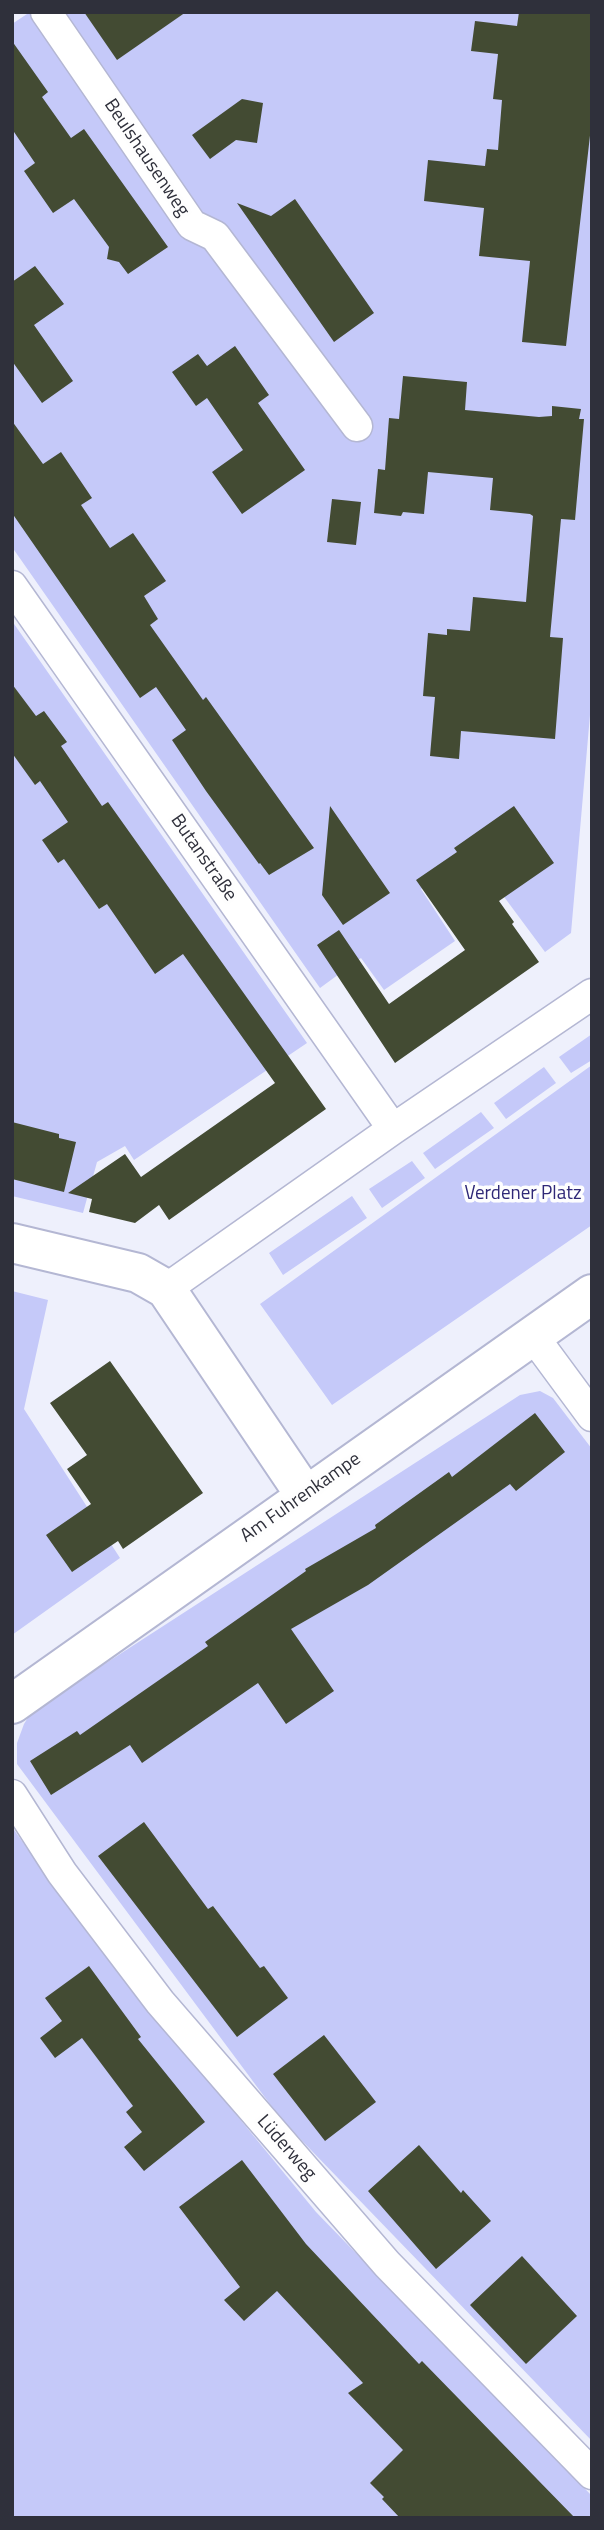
<!DOCTYPE html>
<meta charset="utf-8">
<style>
body{margin:0}
#map{position:relative;width:604px;height:2530px;overflow:hidden;background:#eef0fc;font-family:"Titillium Web",sans-serif}
canvas{display:block}
.frame{position:absolute;inset:0;border:14px solid #2f303b;pointer-events:none}
</style>
<div id="map">
<canvas width="604" height="2530"></canvas>
<div class="frame"></div>
</div>
<script>
const c = document.querySelector('canvas').getContext('2d');
c.lineJoin = 'round';
function fillPath(path, color) {
  c.fillStyle = color;
  c.fill(path, 'evenodd');
}
function toPath(rows) {
  const path = new Path2D();
  for (const r of rows) {
    path.moveTo(r[0], r[1]);
    for (let i = 2; i < r.length; i += 2) path.lineTo(r[i], r[i + 1]);
  }
  return path;
}
function strokePath(path, color, width, dash) {
  c.strokeStyle = color;
  c.lineWidth = width;
  c.lineCap = dash ? 'butt' : 'round';
  c.setLineDash(dash || []);
  c.stroke(path);
}
function drawText(font, color, halo, rows, align = 'center') {
  c.font = font + ' "Titillium Web",sans-serif';
  c.lineWidth = 7;
  c.setLineDash([]);
  c.textBaseline = 'middle';
  c.strokeStyle = halo;
  c.fillStyle = color;
  for (const [text, x, y, turn = 0] of rows) {
    c.save();
    c.translate(x, y);
    c.rotate((+turn || 0) * Math.PI / 180);
    c.textAlign = isNaN(turn) ? turn : align;
    if (halo) c.strokeText(text, 0, 0);
    c.fillText(text, 0, 0);
    c.restore();
  }
}
const green = toPath([
 [30,12,592,12,592,692,571,933,545,952,473,855,421,889,455,941,384,990,361,958,320,988,12,547,12,24],
 [12,621,307,1043,134,1160,125,1146,97,1162,83,1213,12,1196],
 [592,1034,592,1060,571,1073,559,1057],
 [592,1065,592,1225,332,1405,260,1304],
 [544,1067,556,1083,506,1119,494,1103],
 [481,1112,494,1128,435,1169,423,1153],
 [412,1161,425,1178,382,1208,369,1189],
 [352,1196,367,1218,283,1275,269,1253],
 [12,1291,48,1300,24,1409,120,1558,12,1635],
 [540,1391,553,1398,592,1449,592,2441,281,2119,17,1764,17,1743,24,1724,32,1711,520,1395],
 [12,1827,89,1935,316,2212,592,2496,592,2518,12,2518]
]);
const building = toPath([
 [84,12,186,12,117,60],
 [519,12,592,12,592,118,566,346,522,342,530,261,479,256,484,208,424,201,428,160,485,166,487,149,498,150,502,100,493,99,498,54,471,51,475,21,517,26],
 [12,41,48,92,42,97,71,138,84,129,168,247,128,274,119,262,107,259,109,247,74,199,53,213,24,171,35,163,12,129],
 [242,99,263,103,257,143,236,140,210,159,192,135],
 [295,199,374,313,334,342,237,203,271,216],
 [35,266,64,304,34,325,73,381,42,403,12,361,12,282],
 [235,346,269,395,258,403,305,470,242,514,212,472,243,450,207,398,196,406,172,372,198,354,207,366],
 [403,376,467,382,465,410,539,417,552,416,552,406,581,409,579,419,584,419,575,520,561,519,550,637,563,638,555,739,461,731,459,759,430,756,435,697,423,696,428,633,447,635,447,629,470,631,473,597,526,602,533,516,530,514,490,510,493,478,428,472,424,514,403,512,401,516,374,513,378,469,385,470,389,418,399,419],
 [12,421,43,464,61,452,92,498,81,505,110,548,133,533,166,581,144,596,158,619,150,625,203,700,206,697,314,848,269,875,260,863,259,864,206,791,172,740,186,730,156,687,140,698,12,513],
 [332,499,361,502,356,545,327,542],
 [12,684,36,716,44,711,67,742,61,746,102,806,108,802,326,1109,169,1220,159,1205,135,1223,89,1212,92,1199,68,1193,125,1154,141,1177,275,1083,183,954,155,974,107,904,99,909,64,859,58,863,42,840,68,822,40,781,35,785,12,753],
 [330,806,390,893,343,925,322,895],
 [514,806,554,863,499,901,514,922,512,924,539,962,395,1063,317,945,339,930,389,1004,465,950,416,880,457,852,454,848],
 [12,1122,59,1134,59,1138,76,1142,64,1192,12,1179],
 [110,1361,203,1493,123,1549,118,1541,72,1572,46,1535,91,1504,67,1469,87,1455,50,1403],
 [535,1413,565,1452,516,1491,510,1484,368,1585,291,1629,334,1691,286,1724,258,1683,142,1763,130,1745,51,1795,30,1761,77,1731,80,1735,208,1646,205,1642,306,1571,305,1569,376,1528,375,1525,449,1472,452,1477],
 [144,1822,208,1909,213,1906,260,1968,264,1966,288,1998,237,2037,98,1856],
 [89,1966,141,2037,138,2039,205,2122,144,2171,124,2147,142,2132,126,2112,133,2106,82,2038,55,2058,40,2038,62,2021,45,1998],
 [324,2035,376,2102,325,2141,273,2074],
 [419,2145,461,2193,463,2190,491,2221,436,2269,368,2191],
 [242,2160,306,2244,419,2364,422,2361,575,2518,400,2518,382,2499,384,2497,370,2483,403,2450,348,2393,363,2383,277,2291,244,2321,224,2300,240,2287,179,2207],
 [522,2256,577,2316,526,2364,470,2305]
]);
const minor = toPath([
 [46,12,192,225,215,236,357,426],
 [12,586,393,1129],
 [166,1289,393,1129,592,994],
 [533,1336,592,1416],
 [12,1795,62,1873,160,2002,387,2264,592,2474]
]);
const tertiary = toPath([
 [12,1243,138,1273,166,1289,305,1495],
 [12,1704,592,1294]
]);
const streetNames = [
 ["Beulshausenweg",146,158,56],
 ["Butanstraße",203,858,55],
 ["Am Fuhrenkampe",301,1498,-35],
 ["Lüderweg",286,2148,49]
];
const parkNames = [
 ["Verdener Platz",523,1194]
];
fillPath(green, '#c5c9f9');
fillPath(building, '#434b33');
strokePath(minor, '#b4b7d3', 33);
strokePath(tertiary, '#b4b7d3', 42);
strokePath(minor, '#fff', 30);
strokePath(tertiary, '#fff', 38);
drawText('19px', '#2f303b', '#fefefe', streetNames);
drawText('19px', '#2f2877', '#fefefe', parkNames);
</script>
